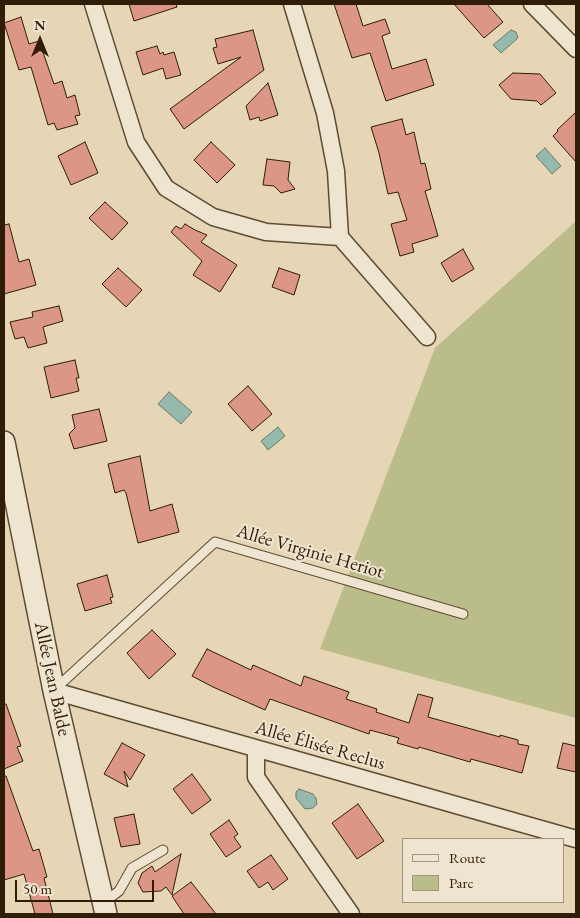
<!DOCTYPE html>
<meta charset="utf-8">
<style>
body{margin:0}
#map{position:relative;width:580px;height:918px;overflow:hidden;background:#e6d6b5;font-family:"EB Garamond",serif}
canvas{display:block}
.frame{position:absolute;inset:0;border:5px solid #2f1d08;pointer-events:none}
.legend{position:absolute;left:402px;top:838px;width:162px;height:65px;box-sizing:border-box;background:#efe4cf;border:1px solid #a2947f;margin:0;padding:6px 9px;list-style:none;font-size:15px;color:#2f1d08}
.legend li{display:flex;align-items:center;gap:10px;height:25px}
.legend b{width:25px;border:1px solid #a2947f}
.north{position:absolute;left:15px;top:15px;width:50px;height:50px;-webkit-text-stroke:4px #efe4cf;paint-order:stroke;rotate:0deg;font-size:14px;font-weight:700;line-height:20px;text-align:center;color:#2f1d08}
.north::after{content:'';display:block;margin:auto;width:18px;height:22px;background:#2f1d08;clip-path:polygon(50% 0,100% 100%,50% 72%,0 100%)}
.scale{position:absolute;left:15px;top:880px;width:139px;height:22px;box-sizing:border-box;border:2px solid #2f1d08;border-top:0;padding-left:6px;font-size:15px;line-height:18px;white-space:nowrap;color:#2f1d08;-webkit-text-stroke:4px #efe4cf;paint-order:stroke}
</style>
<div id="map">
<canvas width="580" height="918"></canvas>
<div class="frame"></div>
<ul class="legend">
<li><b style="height:6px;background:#efe4cf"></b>Route</li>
<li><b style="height:14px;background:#babc8a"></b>Parc</li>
</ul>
<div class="north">N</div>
<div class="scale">50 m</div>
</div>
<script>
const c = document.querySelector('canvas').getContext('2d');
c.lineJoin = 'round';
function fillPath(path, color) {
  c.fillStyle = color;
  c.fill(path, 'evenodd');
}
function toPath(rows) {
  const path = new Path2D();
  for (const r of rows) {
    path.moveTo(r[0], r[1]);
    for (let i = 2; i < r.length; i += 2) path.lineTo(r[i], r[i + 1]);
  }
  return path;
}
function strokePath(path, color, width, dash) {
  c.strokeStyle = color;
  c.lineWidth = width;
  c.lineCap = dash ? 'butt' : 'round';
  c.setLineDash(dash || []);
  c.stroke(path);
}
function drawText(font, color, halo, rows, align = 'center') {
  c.font = font + ' "EB Garamond",serif';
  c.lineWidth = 4;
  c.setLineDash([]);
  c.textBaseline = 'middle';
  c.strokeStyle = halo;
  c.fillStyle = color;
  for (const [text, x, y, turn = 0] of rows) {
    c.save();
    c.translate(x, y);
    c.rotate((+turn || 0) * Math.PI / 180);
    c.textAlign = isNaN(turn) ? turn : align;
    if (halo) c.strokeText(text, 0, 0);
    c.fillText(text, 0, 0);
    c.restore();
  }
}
const green = toPath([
 [576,221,576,718,320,649,435,348]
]);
const water = toPath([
 [511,30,516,32,518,38,501,53,493,45,511,30],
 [545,148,561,166,552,174,536,156,545,148],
 [169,392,192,412,181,424,158,404,169,392],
 [278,427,285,436,268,450,261,441,278,427],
 [299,789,313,794,316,798,317,804,313,808,305,809,296,798,296,792,299,789]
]);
const building = toPath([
 [129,4,176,4,177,7,134,21,129,4],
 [334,4,356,4,363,26,385,19,390,33,382,36,392,69,426,59,434,85,386,101,370,53,352,58,334,4],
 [454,4,487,4,503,22,484,38,454,4],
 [21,17,29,44,39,41,54,84,62,81,67,98,75,95,80,115,75,116,78,124,57,130,54,123,48,125,31,67,19,70,4,23,21,17],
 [253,30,264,70,184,129,170,109,241,57,218,64,213,48,217,47,215,39,253,30],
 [157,46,160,54,163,52,164,55,174,52,181,75,166,79,163,68,143,75,136,52,157,46],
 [513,73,540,74,556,93,541,105,537,101,511,99,499,85,513,73],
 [268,83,278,115,260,121,259,117,250,120,246,106,268,83],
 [576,112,576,162,553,136,558,131,557,130,576,112],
 [402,119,406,135,414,132,421,164,425,163,431,189,425,191,438,236,412,244,414,252,400,256,391,224,407,220,398,192,388,194,379,153,371,127,402,119],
 [85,142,98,173,71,185,58,156,85,142],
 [211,142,235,165,217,183,194,160,211,142],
 [267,159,290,162,288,180,295,189,281,193,274,186,263,185,267,159],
 [105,202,128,223,112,240,89,218,105,202],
 [9,224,19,262,29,259,36,285,4,294,4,225,9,224],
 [185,224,195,230,207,235,201,242,237,265,220,292,193,275,202,261,171,232,176,226,181,229,185,224],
 [463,249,474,269,452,282,441,263,463,249],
 [118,268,142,290,126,307,102,284,118,268],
 [279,268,300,275,294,295,272,287,279,268],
 [59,306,63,321,43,327,47,343,28,348,24,337,15,339,10,322,33,317,32,312,59,306],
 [75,360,79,378,76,378,79,391,51,398,44,367,75,360],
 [248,386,272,414,252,431,228,404,248,386],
 [99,409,107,441,74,449,69,434,75,428,72,415,99,409],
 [140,456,150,511,172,504,179,532,138,543,126,493,124,490,115,493,108,464,140,456],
 [107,575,113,597,110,598,112,603,85,611,77,584,107,575],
 [152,630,176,654,149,679,127,653,152,630],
 [207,649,251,670,253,665,301,686,304,676,349,692,346,699,377,709,376,712,409,723,418,694,433,698,428,717,500,737,500,735,518,740,518,744,529,746,522,773,471,759,470,762,419,747,418,749,397,743,399,738,370,730,369,734,270,699,265,710,213,687,192,676,207,649],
 [4,704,6,704,21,746,17,747,23,761,4,769,4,704],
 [122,743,145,755,130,780,124,771,128,787,104,774,122,743],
 [563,743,576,746,576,772,557,768,563,743],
 [192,774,211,800,192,814,173,789,192,774],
 [4,776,6,776,33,851,39,849,47,877,44,878,53,914,35,914,24,874,4,880,4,776],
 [358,804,384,841,357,859,332,823,358,804],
 [134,814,140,844,121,847,114,818,134,814],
 [229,820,238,834,234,837,241,847,226,857,210,834,229,820],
 [181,854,172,895,166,887,161,891,143,892,138,883,142,873,152,866,155,872,181,854],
 [271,855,288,879,273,890,268,882,259,888,247,871,271,855],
 [191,882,202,896,216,914,184,914,172,896,191,882]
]);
const service = toPath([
 [54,690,215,542,463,614],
 [103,903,119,891,132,868,163,850]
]);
const minor = toPath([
 [93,4,136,142,166,188,213,217,266,232,340,237,427,337],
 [292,4,325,113,336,171,340,237],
 [532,4,576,49],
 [54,691,576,839],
 [256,749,256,777,351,914]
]);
const tertiary = toPath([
 [4,442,54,691,106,914]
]);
const streetNames = [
 ["Allée Virginie Heriot",310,552,16],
 ["Allée Jean Balde",52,679,78],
 ["Allée Élisée Reclus",320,746,16]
];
fillPath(green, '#babc8a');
fillPath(water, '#96b9ad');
strokePath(water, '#6d7b6b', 1);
fillPath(building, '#dc9685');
strokePath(building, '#2f1d08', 1);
strokePath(service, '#5d4b33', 11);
strokePath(minor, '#5d4b33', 19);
strokePath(tertiary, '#5d4b33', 24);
strokePath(service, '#efe4cf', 9);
strokePath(minor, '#efe4cf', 16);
strokePath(tertiary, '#efe4cf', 21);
drawText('19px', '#2f1d08', '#efe4cf', streetNames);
</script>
